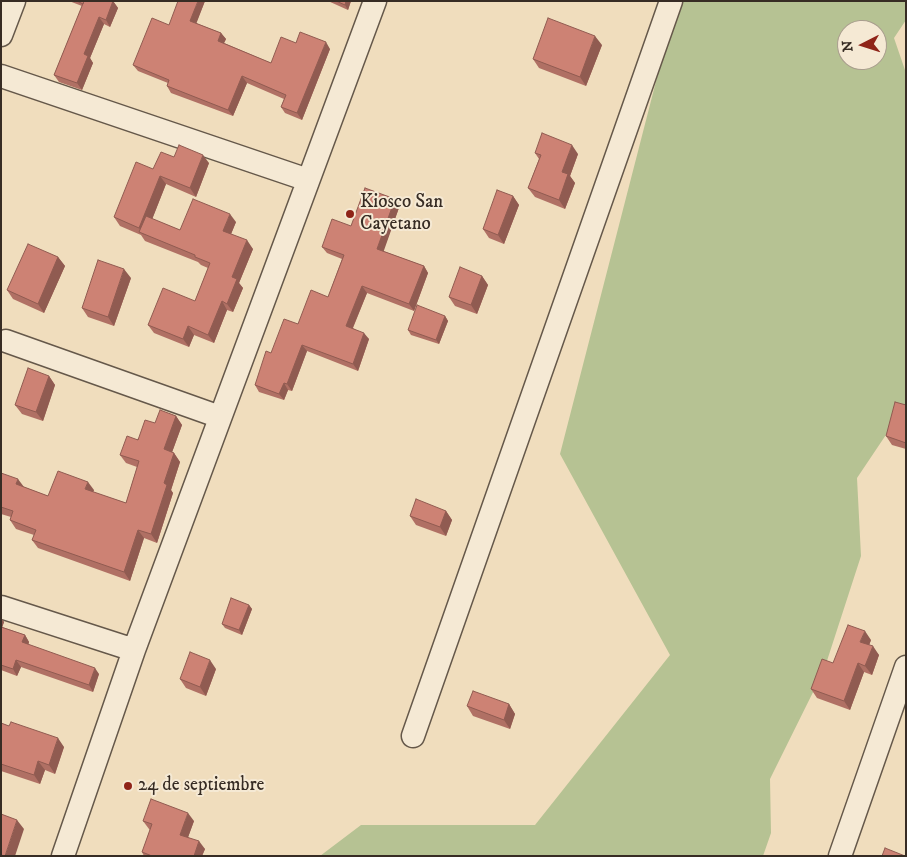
<!DOCTYPE html>
<style>
body{margin:0}
#map{position:relative;width:907px;height:857px;overflow:hidden;background:#f0ddbd;font-family:"IM FELL DW Pica",serif}
canvas{display:block}
.frame{position:absolute;inset:0;border:2px solid #372c24;pointer-events:none}
.north{position:absolute;left:837px;top:20px;width:50px;height:50px;box-sizing:border-box;background:#f5e9d4;border:1px solid #a99d8e;border-radius:50%;rotate:265deg;font-size:14px;font-weight:700;line-height:20px;text-align:center;color:#372c24}
.north::after{content:'';display:block;margin:auto;width:18px;height:22px;background:#8f2418;clip-path:polygon(50% 0,100% 100%,50% 72%,0 100%)}
</style>
<div id="map">
<canvas width="907" height="857"></canvas>
<div class="frame"></div>
<div class="north">N</div>
</div>
<script>
const c = document.querySelector('canvas').getContext('2d');
c.lineJoin = 'round';
function fillPath(path, color) {
  c.fillStyle = color;
  c.fill(path, 'evenodd');
}
function toPath(rows) {
  const path = new Path2D();
  for (const r of rows) {
    path.moveTo(r[0], r[1]);
    for (let i = 2; i < r.length; i += 2) path.lineTo(r[i], r[i + 1]);
  }
  return path;
}
function strokePath(path, color, width, dash) {
  c.strokeStyle = color;
  c.lineWidth = width;
  c.lineCap = dash ? 'butt' : 'round';
  c.setLineDash(dash || []);
  c.stroke(path);
}
function drawText(font, color, halo, rows, align = 'center') {
  c.font = font + ' "IM FELL DW Pica",serif';
  c.lineWidth = 4;
  c.setLineDash([]);
  c.textBaseline = 'middle';
  c.strokeStyle = halo;
  c.fillStyle = color;
  for (const [text, x, y, turn = 0] of rows) {
    c.save();
    c.translate(x, y);
    c.rotate((+turn || 0) * Math.PI / 180);
    c.textAlign = isNaN(turn) ? turn : align;
    if (halo) c.strokeText(text, 0, 0);
    c.fillText(text, 0, 0);
    c.restore();
  }
}
const green = toPath([
 [682,1,906,1,906,20,894,38,906,73,906,405,857,478,861,556,824,670,770,779,771,833,763,856,320,856,361,825,535,825,670,655,560,454,661,62],
 [847,30,877,30,877,60,847,60]
]);
const minor = toPath([
 [1,35,14,1],
 [1,76,308,180],
 [6,341,220,417],
 [1,607,134,650],
 [413,736,671,1],
 [63,856,134,650,375,1],
 [840,856,906,667]
]);
const wall = toPath([
 [69,1,113,1,118,8,110,27,104,24,90,58,93,63,82,90,59,82,54,75,82,6],
 [205,1,196,23,221,33,226,39,224,43,271,63,296,43,330,49,302,120,285,113,281,107,284,99,247,83,233,116,171,93,167,86,168,83,138,71,133,65,169,25],
 [328,1,351,1,348,10],
 [602,45,586,86,539,68,533,59],
 [535,153,578,154,570,176,575,183,565,209,535,197,528,188,539,159],
 [174,157,209,163,196,197,166,184,152,219,180,230,236,222,231,234,253,249,239,283,243,288,233,312,227,310,214,343,194,335,189,347,154,333,148,325,195,301,208,268,201,265,198,262,145,241,141,235,120,226,114,217,153,169],
 [513,196,519,205,504,244,489,238,483,229],
 [395,199,400,205,383,251,424,266,428,273,414,311,367,293,353,328,369,339,358,371,307,351,292,391,288,390,284,400,259,392,255,385,271,353,298,324,328,297,342,259,327,253,322,247,351,226],
 [58,257,65,266,44,313,13,299,7,290],
 [482,276,488,285,477,314,455,306,449,297],
 [131,278,114,326,88,317,82,308],
 [445,316,448,321,439,344,411,335,408,330],
 [49,376,55,385,43,421,22,414,15,405],
 [906,405,906,449,892,445,886,436],
 [176,416,182,425,172,452,174,453,180,462,171,490,173,493,157,543,144,538,130,581,38,548,32,540,34,535,16,529,10,520,11,517,1,514,1,473,24,487,48,496,94,490,93,492,126,503,137,467,126,463,120,455,155,423],
 [446,511,452,520,446,536,416,525,410,516],
 [249,605,252,609,242,635,225,628,222,624],
 [1,618,4,622,2,627,25,635,29,642,28,645,99,674,93,692,21,667,17,676,1,670],
 [871,640,869,645,879,655,872,675,864,672,850,710,817,698,811,689,833,663],
 [216,669,206,696,186,688,180,679],
 [509,704,515,714,510,729,473,716,467,706],
 [1,723,64,747,55,774,45,770,40,784,1,771],
 [143,821,194,821,188,837,205,849,202,856,144,856,142,852,150,830,149,829]
]);
const shadedWall = toPath([
 [113,1,118,8,110,27,106,20],
 [198,1,205,1,195,27,190,21],
 [346,1,351,1,348,10,345,5],
 [99,17,104,24,90,58,93,63,82,90,77,83,84,54],
 [221,33,226,39,222,47,218,41],
 [595,36,602,45,586,86,580,77],
 [326,42,330,49,302,120,297,113],
 [242,76,247,83,233,116,228,110],
 [572,145,578,154,570,176,575,183,565,209,559,200,562,172],
 [203,155,209,163,196,197,190,188],
 [160,176,166,184,146,235,143,234,139,228],
 [513,196,519,205,504,244,498,235],
 [395,199,400,205,382,256,377,249],
 [230,214,236,222,229,239,223,231],
 [247,240,253,249,239,283,243,288,233,312,227,304,232,277],
 [58,257,65,266,44,313,38,304],
 [424,266,428,273,414,311,409,304],
 [124,269,131,278,114,326,108,317],
 [482,276,488,285,477,314,471,305],
 [362,286,367,293,351,332,346,326],
 [222,301,227,310,214,343,208,335],
 [445,316,448,321,439,344,436,340],
 [188,326,194,335,189,347,183,339],
 [364,333,369,339,358,371,353,364],
 [302,345,307,351,292,391,287,384],
 [49,376,55,385,43,421,36,412],
 [284,383,288,390,284,400,279,394],
 [176,416,182,425,170,458,164,449],
 [174,453,180,462,171,490,173,493,157,543,151,534,164,483],
 [18,479,24,487,16,484],
 [88,482,94,490,91,497,85,489],
 [446,511,452,520,446,536,440,527],
 [138,530,144,538,130,581,124,572],
 [249,605,252,609,242,635,239,630],
 [1,618,4,622,1,631],
 [865,631,871,640,867,651,860,642],
 [25,635,29,642,27,649,22,642],
 [873,646,879,655,872,675,865,666],
 [16,660,21,667,17,676,13,669],
 [210,660,216,669,206,696,200,687],
 [858,663,864,672,850,710,844,701],
 [95,668,99,674,93,692,89,685],
 [509,704,515,714,510,729,504,720],
 [58,738,64,747,55,774,49,765],
 [38,761,45,770,40,784,34,775],
 [188,813,194,821,186,843,180,835],
 [17,820,24,829,15,856,5,856],
 [199,841,205,849,202,856,194,856]
]);
const building = toPath([
 [77,1,84,1,83,4,77,1],
 [84,1,113,1,106,20,99,17,84,54,88,56,77,83,54,75,84,1],
 [178,1,198,1,190,21,221,33,218,41,271,63,281,37,296,43,300,32,326,42,297,113,281,107,286,95,242,76,228,110,167,86,169,80,133,65,152,18,169,25,178,1],
 [336,1,346,1,345,5,336,1],
 [548,18,595,36,580,77,533,59,548,18],
 [542,133,572,145,562,172,568,174,559,200,528,188,541,155,535,153,542,133],
 [179,145,203,155,190,188,160,176,139,228,114,217,136,162,153,169,161,152,174,157,179,145],
 [365,188,395,199,377,249,424,266,409,304,362,286,346,326,364,333,353,364,302,345,287,384,284,383,279,394,255,385,266,351,271,353,284,319,298,324,311,290,328,297,344,255,322,247,332,219,351,226,365,188],
 [497,190,513,196,498,235,483,229,497,190],
 [193,199,230,214,223,231,247,240,232,277,237,279,227,304,222,301,208,335,188,326,183,339,148,325,163,288,195,301,210,263,195,257,195,255,139,232,146,216,180,230,193,199],
 [28,244,58,257,38,304,7,290,28,244],
 [98,260,124,269,108,317,82,308,98,260],
 [460,267,482,276,471,305,449,297,460,267],
 [417,305,445,316,436,340,408,330,417,305],
 [28,368,49,376,36,412,15,405,28,368],
 [895,402,906,405,906,443,886,436,895,402],
 [160,410,176,416,164,449,174,453,164,483,167,485,151,534,138,530,124,572,32,540,36,530,10,520,13,511,1,507,1,473,18,479,16,484,48,496,58,471,88,482,85,489,126,503,139,461,120,455,127,436,138,440,145,420,155,423,160,410],
 [416,499,446,511,440,527,410,516,416,499],
 [231,598,249,605,239,630,222,624,231,598],
 [848,625,865,631,860,642,873,646,865,666,858,663,844,701,811,689,822,659,833,663,848,625],
 [1,627,25,635,22,642,95,668,89,685,16,660,13,669,1,665,1,627],
 [190,652,210,660,200,687,180,679,190,652],
 [473,691,509,704,504,720,467,706,473,691],
 [11,722,58,738,49,765,38,761,34,775,1,764,1,723,9,726,11,722],
 [151,799,188,813,180,835,199,841,194,856,152,856,142,852,152,824,143,821,151,799],
 [1,814,17,820,5,856,1,855,1,814],
 [885,848,905,856,882,856,885,848]
]);
const markers = [
 [350,214,5,"#8f2418"],
 [128,786,5,"#8f2418"]
];
const poiNames = [
 ["Kiosco San",360,203],
 ["Cayetano",360,225],
 ["24 de septiembre",138,786]
];
fillPath(green, '#b6c293');
strokePath(minor, '#65584a', 25);
strokePath(minor, '#f5e9d4', 22);
fillPath(wall, '#b07064');
fillPath(shadedWall, '#905b51');
fillPath(building, '#cd8274');
strokePath(building, '#905b51', 1);
for (const [x, y, r, color] of markers) {
  const dot = new Path2D();
  dot.arc(x, y, r, 0, 2 * Math.PI);
  c.fillStyle = color;
  c.fill(dot);
  strokePath(dot, '#f5e9d4', 2);
}
drawText('19px', '#372c24', '#f5e9d4', poiNames, 'left');
</script>
